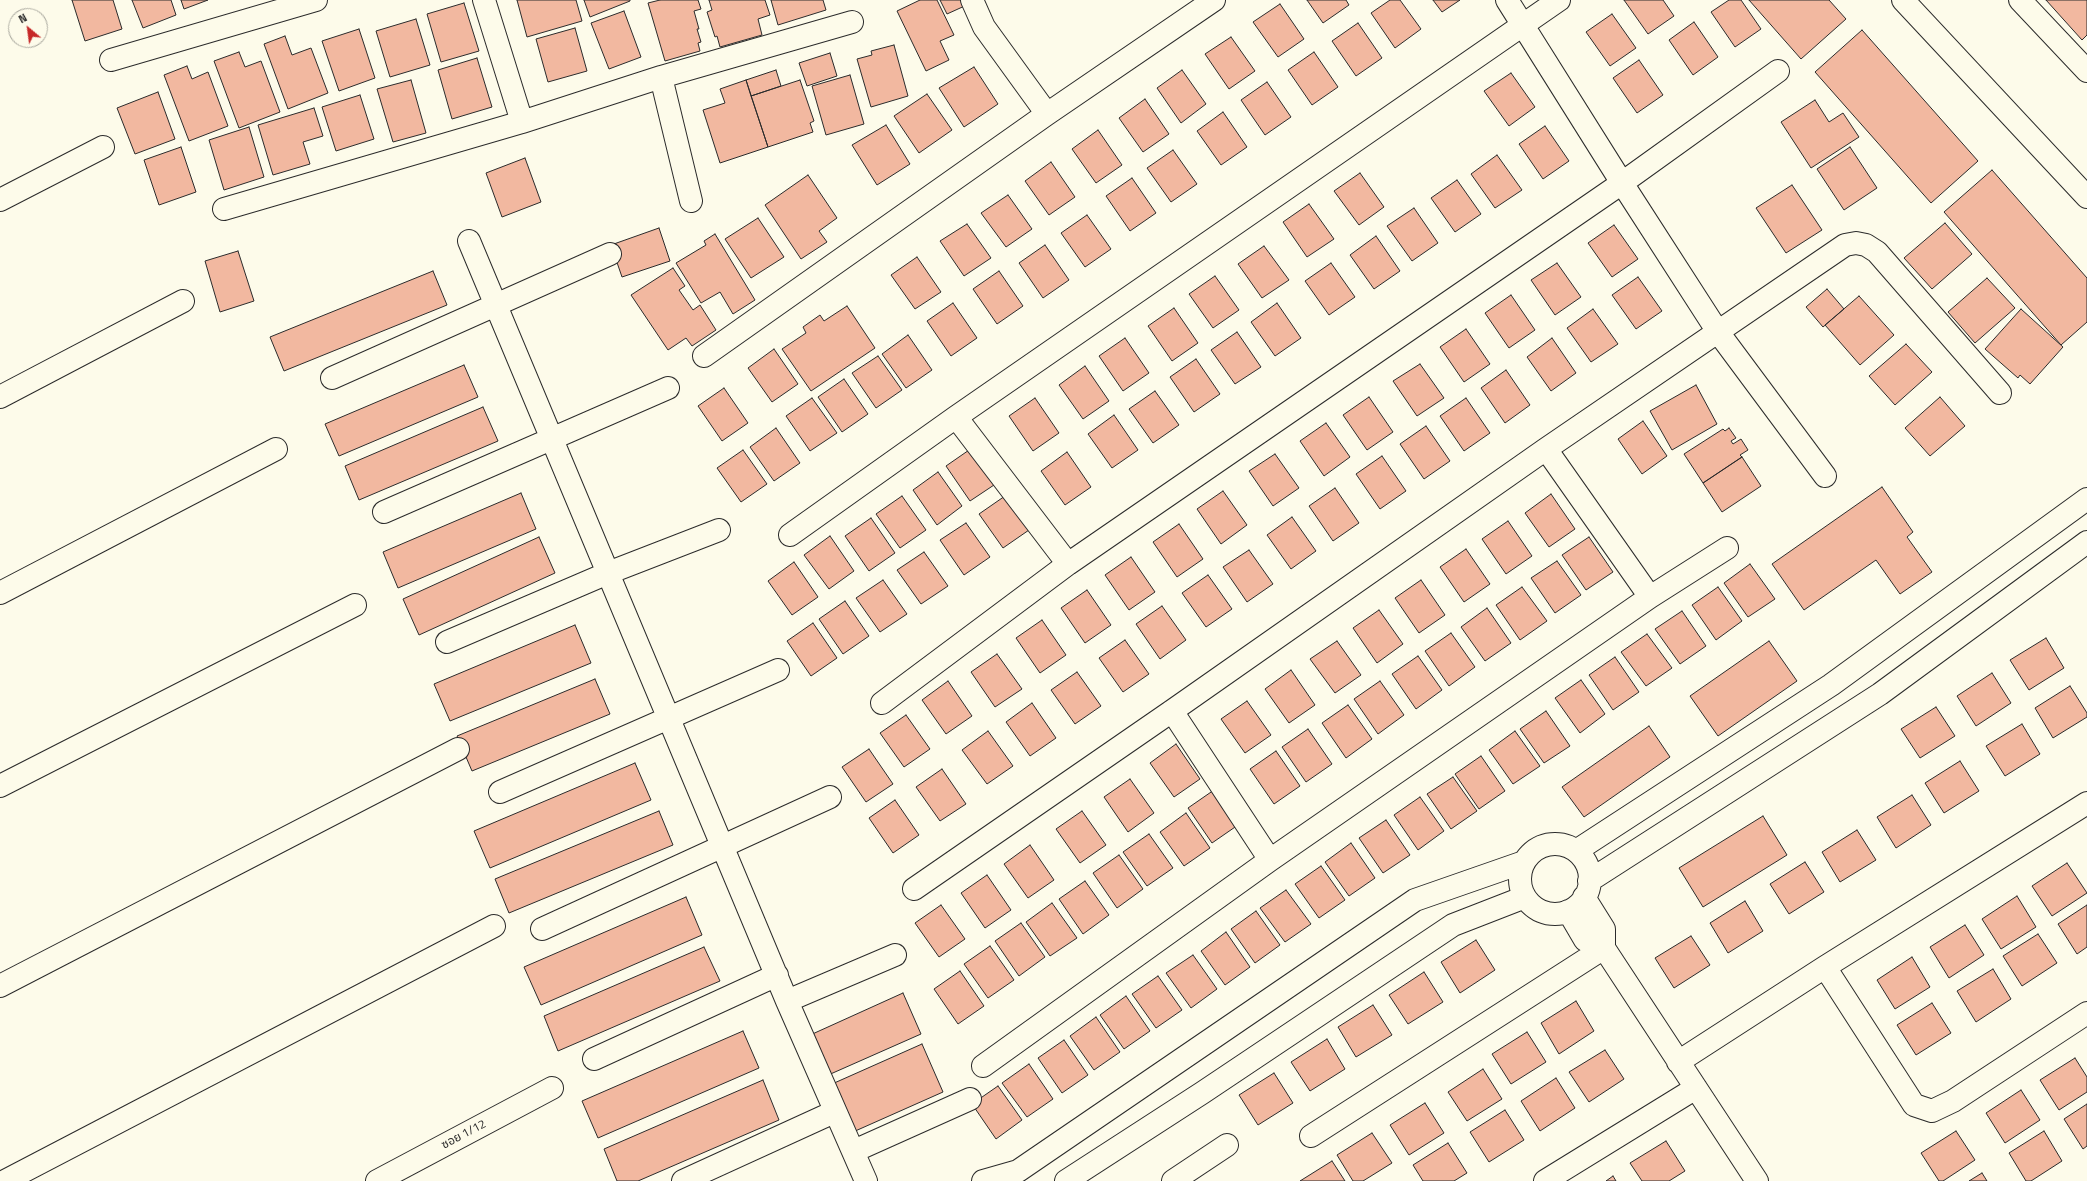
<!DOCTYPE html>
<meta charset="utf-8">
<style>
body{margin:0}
#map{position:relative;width:2087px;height:1181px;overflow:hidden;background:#fdfbea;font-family:"Titillium Web",sans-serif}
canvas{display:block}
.north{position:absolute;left:8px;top:8px;width:40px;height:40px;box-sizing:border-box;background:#fdfbea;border:1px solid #a9a89e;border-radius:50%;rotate:331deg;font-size:11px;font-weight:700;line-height:16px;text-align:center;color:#2b2b2b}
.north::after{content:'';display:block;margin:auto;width:14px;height:18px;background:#c62828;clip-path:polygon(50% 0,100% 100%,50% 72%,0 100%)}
</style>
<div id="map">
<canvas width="2087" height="1181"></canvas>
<div class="north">N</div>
</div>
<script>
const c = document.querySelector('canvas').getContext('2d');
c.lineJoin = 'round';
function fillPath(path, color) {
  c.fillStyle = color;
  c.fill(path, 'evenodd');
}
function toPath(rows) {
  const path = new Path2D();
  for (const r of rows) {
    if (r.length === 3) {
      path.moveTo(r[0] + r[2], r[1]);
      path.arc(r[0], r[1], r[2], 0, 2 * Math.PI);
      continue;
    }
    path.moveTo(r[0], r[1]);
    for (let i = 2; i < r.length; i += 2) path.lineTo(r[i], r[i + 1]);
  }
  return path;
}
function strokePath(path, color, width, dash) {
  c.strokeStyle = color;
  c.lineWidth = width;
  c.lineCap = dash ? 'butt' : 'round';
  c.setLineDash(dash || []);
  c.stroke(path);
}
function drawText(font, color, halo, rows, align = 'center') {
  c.font = font + ' "Titillium Web","Noto Sans Thai",sans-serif';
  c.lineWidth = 3;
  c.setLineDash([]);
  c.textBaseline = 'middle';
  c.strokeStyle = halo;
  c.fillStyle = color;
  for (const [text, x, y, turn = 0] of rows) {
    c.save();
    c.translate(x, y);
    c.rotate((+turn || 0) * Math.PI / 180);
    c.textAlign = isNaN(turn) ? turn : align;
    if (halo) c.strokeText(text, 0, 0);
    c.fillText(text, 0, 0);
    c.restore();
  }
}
const building = toPath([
 [72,0,113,0,122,29,85,41,72,0],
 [132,0,171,0,176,15,143,28,132,0],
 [181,0,208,0,184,9,181,0],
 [517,0,576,0,582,21,527,37,517,0],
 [584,0,630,0,630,1,590,17,584,0],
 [660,0,698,0,701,9,694,11,699,29,697,29,701,42,698,43,700,51,665,61,648,3,660,0],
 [709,0,765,0,770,15,758,19,762,35,720,47,717,36,715,37,707,12,712,10,709,0],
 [771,0,823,0,826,10,778,25,771,0],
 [920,0,937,0,954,35,940,41,949,60,926,71,897,11,920,0],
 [940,0,967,0,969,4,947,14,940,0],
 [1307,0,1346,0,1349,5,1323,23,1307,0],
 [1390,0,1400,0,1421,29,1395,48,1371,13,1390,0],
 [1433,0,1460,0,1442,12,1433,0],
 [1624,0,1663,0,1674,16,1648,34,1624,0],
 [1729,0,1741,0,1761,29,1735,47,1711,12,1729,0],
 [1749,0,1829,0,1846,19,1801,59,1749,0],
 [2046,0,2087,0,2087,35,2082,40,2046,0],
 [464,3,479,51,441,62,427,14,464,3],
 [1280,4,1304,39,1278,57,1253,22,1280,4],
 [624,11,641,57,609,69,591,23,624,11],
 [1612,14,1636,48,1610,66,1586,32,1612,14],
 [416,19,430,65,390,77,376,31,416,19],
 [1694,22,1718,57,1693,75,1669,40,1694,22],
 [1358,23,1382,58,1356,76,1332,41,1358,23],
 [575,28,587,71,548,82,536,39,575,28],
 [359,29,375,78,339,91,322,41,359,29],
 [1862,30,1978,161,1931,203,1815,72,1862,30],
 [285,36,292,55,311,48,328,93,288,109,264,44,285,36],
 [1231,37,1255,71,1229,89,1205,54,1231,37],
 [894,45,908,96,871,107,857,59,872,55,871,51,894,45],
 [239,52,245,67,261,61,280,112,239,128,214,61,239,52],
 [1314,52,1338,87,1312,105,1288,70,1314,52],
 [830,53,837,76,807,86,799,63,830,53],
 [477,58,492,107,452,119,438,70,477,58],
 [1639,60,1663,95,1637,113,1613,78,1639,60],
 [187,66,192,79,208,72,228,126,189,141,164,75,187,66],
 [974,67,998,104,964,127,939,88,974,67],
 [776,70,781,86,751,96,746,80,776,70],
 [1182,70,1206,104,1181,123,1157,88,1182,70],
 [1511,73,1535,107,1509,126,1484,91,1511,73],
 [850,75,864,124,826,135,812,86,850,75],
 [411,80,426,133,393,142,377,89,411,80],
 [746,80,768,147,720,163,703,110,725,103,720,89,746,80],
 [800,80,814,121,810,123,813,132,768,147,751,96,800,80],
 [1267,82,1291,117,1265,135,1241,100,1267,82],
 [158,92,175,139,135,154,117,108,158,92],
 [927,94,952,130,919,153,894,116,927,94],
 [360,95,374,139,336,151,322,107,360,95],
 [1145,99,1169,134,1143,152,1119,118,1145,99],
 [1815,100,1829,122,1843,113,1859,137,1811,168,1781,122,1815,100],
 [314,108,323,136,303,142,310,164,273,175,258,125,314,108],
 [1223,112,1247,147,1221,165,1197,131,1223,112],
 [886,125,910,164,877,185,852,145,886,125],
 [1545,126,1569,161,1543,179,1519,144,1545,126],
 [249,127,264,177,224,190,209,140,249,127],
 [1098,130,1122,165,1096,183,1072,149,1098,130],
 [181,147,196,192,159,205,144,160,181,147],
 [1850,147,1877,188,1844,210,1817,169,1850,147],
 [1173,150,1197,184,1171,202,1147,168,1173,150],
 [1497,155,1522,190,1495,208,1471,174,1497,155],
 [525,158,541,202,502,217,486,173,525,158],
 [1051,162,1075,197,1049,215,1025,181,1051,162],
 [1992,170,2087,278,2087,322,2061,345,1944,212,1992,170],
 [1360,173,1384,207,1359,225,1334,191,1360,173],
 [808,175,837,218,819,231,827,242,801,259,765,205,808,175],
 [1132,178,1156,213,1130,231,1106,196,1132,178],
 [1457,180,1481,214,1455,232,1431,198,1457,180],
 [1792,185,1822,230,1786,253,1756,208,1792,185],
 [1008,195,1032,229,1006,247,981,213,1008,195],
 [1309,204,1334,239,1307,257,1283,222,1309,204],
 [1414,208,1438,243,1412,261,1387,226,1414,208],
 [1087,215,1111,249,1085,267,1061,233,1087,215],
 [758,218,784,257,751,278,725,239,758,218],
 [1945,223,1972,254,1932,289,1904,258,1945,223],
 [967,224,991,258,964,276,940,241,967,224],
 [1614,225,1638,259,1612,277,1588,243,1614,225],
 [659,228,670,261,622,277,611,245,659,228],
 [715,234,755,300,733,314,720,292,701,303,676,263,706,245,704,241,715,234],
 [1376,236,1400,271,1374,289,1350,255,1376,236],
 [1045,245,1069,280,1043,298,1019,263,1045,245],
 [1264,246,1289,280,1262,298,1238,264,1264,246],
 [238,251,254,301,220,312,205,261,238,251],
 [917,257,941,292,915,309,891,275,917,257],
 [1331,263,1355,297,1329,315,1305,281,1331,263],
 [1557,263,1581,297,1555,315,1531,280,1557,263],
 [673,268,685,286,679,290,693,310,700,305,716,330,692,346,686,338,668,350,631,295,673,268],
 [433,271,447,305,284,371,270,337,433,271],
 [999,271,1023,306,997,324,973,289,999,271],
 [1215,276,1239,310,1213,328,1189,294,1215,276],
 [1638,277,1662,311,1636,329,1612,295,1638,277],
 [1987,278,2015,308,1975,343,1948,312,1987,278],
 [1827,289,1844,309,1823,327,1806,307,1827,289],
 [1511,295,1535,330,1509,348,1485,313,1511,295],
 [1859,296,1894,335,1860,365,1825,325,1859,296],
 [953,303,977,338,951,356,927,321,953,303],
 [1277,303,1301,338,1275,356,1251,322,1277,303],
 [847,306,875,348,811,391,782,349,806,333,803,327,820,315,824,321,847,306],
 [1174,308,1198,343,1172,361,1148,326,1174,308],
 [1593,309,1618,344,1591,362,1567,328,1593,309],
 [2021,309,2063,347,2030,384,2020,375,2018,378,1985,349,2021,309],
 [1466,329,1490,364,1464,382,1440,347,1466,329],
 [1237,332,1261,367,1235,384,1211,350,1237,332],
 [908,335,932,370,906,388,882,354,908,335],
 [1125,338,1149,373,1123,391,1099,356,1125,338],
 [1552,338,1576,373,1551,391,1527,357,1552,338],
 [1906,344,1932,372,1895,405,1869,376,1906,344],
 [774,349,798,384,772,402,748,368,774,349],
 [878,356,902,390,876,408,852,373,878,356],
 [1196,359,1220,394,1194,412,1170,377,1196,359],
 [1420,364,1444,398,1417,416,1393,381,1420,364],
 [464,365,478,397,339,456,325,424,464,365],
 [1085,366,1109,401,1083,419,1059,385,1085,366],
 [1506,370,1530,405,1505,423,1481,388,1506,370],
 [844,379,868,414,842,432,818,397,844,379],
 [1696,385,1717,424,1672,450,1650,411,1696,385],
 [724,388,748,423,722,441,698,406,724,388],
 [1155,391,1179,425,1153,443,1129,409,1155,391],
 [1369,397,1393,432,1367,450,1343,415,1369,397],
 [1940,397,1965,426,1930,456,1905,428,1940,397],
 [812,398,837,433,810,451,786,416,812,398],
 [1035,398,1059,433,1033,451,1009,416,1035,398],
 [1466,398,1490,433,1464,451,1440,416,1466,398],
 [483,407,498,441,359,500,345,466,483,407],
 [1114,415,1138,450,1112,468,1088,434,1114,415],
 [1643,421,1667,456,1642,474,1618,439,1643,421],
 [1326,423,1350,457,1324,476,1300,441,1326,423],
 [1426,426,1450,461,1424,479,1400,444,1426,426],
 [776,428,800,463,774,481,750,447,776,428],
 [1729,428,1736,438,1731,441,1733,444,1741,439,1748,450,1740,455,1742,457,1703,483,1684,454,1723,429,1725,431,1729,428],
 [972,448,997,483,970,501,946,466,972,448],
 [743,450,767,484,741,502,717,468,743,450],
 [1067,452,1091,487,1065,505,1041,471,1067,452],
 [1275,454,1299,488,1273,506,1249,471,1275,454],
 [1382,456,1406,491,1380,509,1356,474,1382,456],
 [1742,457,1761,486,1722,512,1703,483,1742,457],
 [938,472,962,506,937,525,913,490,938,472],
 [1882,487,1913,532,1907,537,1932,572,1900,594,1876,560,1804,610,1772,564,1882,487],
 [1335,488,1359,523,1333,541,1309,506,1335,488],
 [1223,491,1247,525,1221,544,1197,509,1223,491],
 [521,493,536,529,398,588,383,552,521,493],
 [1551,494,1575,529,1549,547,1525,513,1551,494],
 [902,496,926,530,900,548,876,514,902,496],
 [1005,496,1029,530,1003,548,979,514,1005,496],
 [1292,517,1316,551,1291,569,1267,535,1292,517],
 [871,518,895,553,869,571,845,536,871,518],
 [1508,521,1532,556,1506,574,1482,539,1508,521],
 [966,523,990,557,964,575,940,540,966,523],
 [1179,524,1203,559,1177,577,1153,542,1179,524],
 [830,536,854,571,829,589,804,555,830,536],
 [539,537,555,573,419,635,403,599,539,537],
 [1589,537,1613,572,1586,590,1562,555,1589,537],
 [1466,549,1490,584,1464,602,1440,567,1466,549],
 [1249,550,1273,584,1247,602,1223,567,1249,550],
 [924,552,948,586,921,604,897,570,924,552],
 [1131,557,1155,592,1129,610,1105,575,1131,557],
 [1557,561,1581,595,1555,613,1531,578,1557,561],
 [794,562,818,597,792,615,768,581,794,562],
 [1750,564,1775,599,1748,617,1724,583,1750,564],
 [1208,575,1232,609,1206,627,1182,593,1208,575],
 [883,580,907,614,880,632,856,598,883,580],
 [1421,580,1445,615,1419,633,1395,598,1421,580],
 [1522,587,1547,621,1520,640,1496,605,1522,587],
 [1718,587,1742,621,1716,640,1692,605,1718,587],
 [1087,590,1111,625,1085,643,1061,608,1087,590],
 [845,601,869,636,843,654,819,619,845,601],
 [1162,606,1186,640,1160,659,1136,624,1162,606],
 [1487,608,1511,643,1485,661,1461,627,1487,608],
 [1379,610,1403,644,1377,663,1353,628,1379,610],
 [1682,611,1706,646,1680,664,1655,629,1682,611],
 [1042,620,1066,655,1040,673,1016,638,1042,620],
 [813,623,837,658,811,676,787,641,813,623],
 [575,625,591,663,450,721,434,684,575,625],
 [1451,633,1475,667,1449,686,1425,651,1451,633],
 [1647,634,1672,668,1646,686,1621,652,1647,634],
 [2046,638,2064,668,2029,690,2010,660,2046,638],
 [1125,640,1149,674,1123,692,1099,658,1125,640],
 [1337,641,1361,675,1335,693,1310,659,1337,641],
 [1769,641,1797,681,1718,736,1690,696,1769,641],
 [997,654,1022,689,995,707,971,672,997,654],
 [1418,656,1442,690,1416,709,1392,674,1418,656],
 [1615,657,1639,692,1613,710,1589,675,1615,657],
 [1291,670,1315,705,1289,723,1265,689,1291,670],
 [1077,672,1101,706,1075,724,1051,690,1077,672],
 [1992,673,2011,703,1976,726,1957,696,1992,673],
 [595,679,610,714,472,771,457,736,595,679],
 [1581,680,1605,714,1580,733,1555,698,1581,680],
 [948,681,972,716,946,734,922,700,948,681],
 [1380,681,1404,715,1378,734,1354,699,1380,681],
 [2070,686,2087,713,2087,717,2053,738,2035,708,2070,686],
 [1247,701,1271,735,1245,753,1221,719,1247,701],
 [1032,703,1056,738,1030,756,1006,722,1032,703],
 [1348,705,1372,739,1346,758,1322,723,1348,705],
 [1936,707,1955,736,1920,758,1901,729,1936,707],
 [1546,711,1570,746,1544,763,1520,729,1546,711],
 [906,715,930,749,904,767,880,733,906,715],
 [2022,724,2040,754,2005,776,1986,746,2022,724],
 [1649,726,1670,757,1584,817,1562,787,1649,726],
 [1308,729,1332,764,1306,782,1282,747,1308,729],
 [988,731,1013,766,987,784,962,750,988,731],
 [1515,731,1540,766,1513,784,1489,750,1515,731],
 [1176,744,1200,779,1174,797,1150,763,1176,744],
 [869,749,893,784,866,802,842,767,869,749],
 [1276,751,1300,786,1274,804,1250,769,1276,751],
 [1481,756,1505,791,1479,809,1455,774,1481,756],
 [1960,761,1979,791,1944,813,1925,783,1960,761],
 [635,763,651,800,490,868,474,831,635,763],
 [942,769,966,804,940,821,916,787,942,769],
 [1453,777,1477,811,1451,829,1427,794,1453,777],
 [1130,779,1154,813,1128,832,1104,797,1130,779],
 [1214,790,1238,825,1212,843,1188,808,1214,790],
 [1912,795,1931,825,1896,848,1877,817,1912,795],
 [1420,797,1444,831,1418,850,1394,815,1420,797],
 [895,800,919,835,893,853,869,818,895,800],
 [659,811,673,845,509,913,495,879,659,811],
 [1082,811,1106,845,1080,863,1056,829,1082,811],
 [1186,813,1210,848,1184,866,1160,832,1186,813],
 [1763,816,1787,855,1703,907,1679,868,1763,816],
 [1386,820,1410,855,1383,873,1359,838,1386,820],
 [1857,830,1876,860,1840,882,1822,852,1857,830],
 [1149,834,1173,868,1147,886,1123,852,1149,834],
 [1351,843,1375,878,1349,896,1325,862,1351,843],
 [1030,845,1054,880,1028,898,1004,864,1030,845],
 [1119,855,1143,889,1117,908,1093,873,1119,855],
 [1805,862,1824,892,1789,914,1770,884,1805,862],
 [2067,863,2087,893,2052,916,2032,886,2067,863],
 [1321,866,1345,900,1319,918,1295,884,1321,866],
 [987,875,1011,910,985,928,961,893,987,875],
 [1085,881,1109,915,1083,934,1059,899,1085,881],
 [1286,890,1311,924,1285,942,1260,908,1286,890],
 [2017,896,2036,927,2001,949,1982,919,2017,896],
 [686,897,702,935,541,1005,524,967,686,897],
 [1745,901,1763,931,1728,953,1710,923,1745,901],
 [1052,903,1077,938,1050,956,1026,922,1052,903],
 [941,905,965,939,939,957,915,923,941,905],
 [2087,905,2087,947,2077,954,2058,924,2087,905],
 [1256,911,1280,945,1255,963,1231,929,1256,911],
 [1021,923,1045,957,1019,976,995,941,1021,923],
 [1965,925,1984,955,1949,978,1930,947,1965,925],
 [1226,932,1250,967,1225,985,1201,951,1226,932],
 [2038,934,2057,963,2022,986,2003,956,2038,934],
 [1691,936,1710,965,1674,988,1655,958,1691,936],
 [1476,940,1495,970,1460,993,1441,962,1476,940],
 [990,946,1014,980,988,998,964,964,990,946],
 [704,947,720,981,558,1051,544,1016,704,947],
 [1193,955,1217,989,1191,1008,1166,973,1193,955],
 [1912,957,1930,987,1895,1009,1877,980,1912,957],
 [1993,969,2011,999,1976,1022,1957,991,1993,969],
 [960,971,984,1006,958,1024,934,989,960,971],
 [1424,972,1443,1002,1408,1024,1389,995,1424,972],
 [1158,976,1182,1010,1156,1028,1132,994,1158,976],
 [903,993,921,1034,826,1076,808,1036,903,993],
 [1126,996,1150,1031,1124,1049,1100,1015,1126,996],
 [1576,1001,1594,1031,1559,1054,1541,1023,1576,1001],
 [1932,1003,1951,1033,1916,1055,1897,1025,1932,1003],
 [1373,1005,1392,1035,1356,1057,1338,1027,1373,1005],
 [1096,1017,1120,1052,1094,1070,1070,1036,1096,1017],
 [743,1031,759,1068,598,1138,582,1101,743,1031],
 [1527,1032,1546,1062,1511,1084,1492,1054,1527,1032],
 [1327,1039,1345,1069,1310,1091,1291,1062,1327,1039],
 [1064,1040,1088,1075,1062,1093,1038,1058,1064,1040],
 [922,1044,943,1092,853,1132,832,1084,922,1044],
 [1605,1050,1624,1079,1589,1102,1569,1072,1605,1050],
 [2075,1058,2087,1077,2087,1092,2059,1110,2040,1080,2075,1058],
 [1029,1064,1053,1099,1027,1117,1002,1083,1029,1064],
 [1483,1069,1502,1099,1467,1121,1448,1092,1483,1069],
 [1274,1073,1293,1103,1258,1125,1239,1095,1274,1073],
 [1556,1078,1575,1108,1540,1131,1521,1101,1556,1078],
 [763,1080,779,1120,638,1181,617,1181,604,1149,763,1080],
 [998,1086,1022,1120,996,1139,972,1104,998,1086],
 [2021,1090,2040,1120,2005,1143,1986,1113,2021,1090],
 [1425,1103,1444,1133,1409,1155,1390,1125,1425,1103],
 [2087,1104,2087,1146,2083,1149,2064,1119,2087,1104],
 [1505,1110,1524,1140,1489,1162,1470,1132,1505,1110],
 [1956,1131,1975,1160,1943,1181,1939,1181,1921,1153,1956,1131],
 [2044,1131,2062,1161,2031,1181,2026,1181,2009,1153,2044,1131],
 [1372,1133,1392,1163,1363,1181,1353,1181,1337,1155,1372,1133],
 [1666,1141,1685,1171,1669,1181,1642,1181,1630,1163,1666,1141],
 [1448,1143,1467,1173,1454,1181,1423,1181,1413,1165,1448,1143],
 [1332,1161,1345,1181,1300,1181,1332,1161],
 [1982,1173,1987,1181,1969,1181,1982,1173],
 [1613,1176,1616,1181,1606,1181,1613,1176]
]);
const minor = toPath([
 [484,0,522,122],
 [972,0,984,27,1047,114],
 [1507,0,1622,183,1718,332,1825,476],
 [1903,0,2087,197],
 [2020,0,2087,71],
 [111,60,316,0],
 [661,77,691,201],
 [0,200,103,147],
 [224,209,522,122,661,77,852,22],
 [469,241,787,1001,866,1181],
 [704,356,1047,114,1214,0],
 [332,378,610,254],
 [0,397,183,301],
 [956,417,1068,564],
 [1546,449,1650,597],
 [384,512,668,388],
 [790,535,956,417,1559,0],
 [0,593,276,449],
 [447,642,608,573,719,530],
 [882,703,1068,564,1622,183,1778,71],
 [1172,711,1270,860],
 [0,786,355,605],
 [500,792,778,670],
 [1555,879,35],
 [1576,851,1831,685,2087,499],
 [1589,881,1880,694,2087,542],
 [914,889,1172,711,1546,449,1845,245,1856,243,1866,245,1877,252,2000,393],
 [1568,911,1585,940,1604,948,1604,929,1584,897],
 [542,929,830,797],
 [1825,967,1914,1105,1932,1111,1953,1101,2087,1013],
 [0,986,458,749],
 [787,1001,895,955],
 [594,1059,777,975],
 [1678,1062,1825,967,2087,803],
 [983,1066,1270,860,1650,597,1727,548],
 [1311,1136,1604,948,1757,1181],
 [854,1151,970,1099],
 [5,1181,494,926],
 [377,1181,552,1088],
 [683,1181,834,1112],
 [983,1181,1018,1171,1415,900,1524,862],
 [1066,1181,1202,1093,1453,925,1525,897],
 [1173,1181,1227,1145],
 [1545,1181,1696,1088]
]);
const streetNames = [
 ["ซอย 1/12",464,1135,-28]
];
fillPath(building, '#f2b8a0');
strokePath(building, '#2b2b2b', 1);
strokePath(minor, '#2b2b2b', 24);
strokePath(minor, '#fdfbea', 22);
drawText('12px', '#2b2b2b', '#fdfbea', streetNames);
</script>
